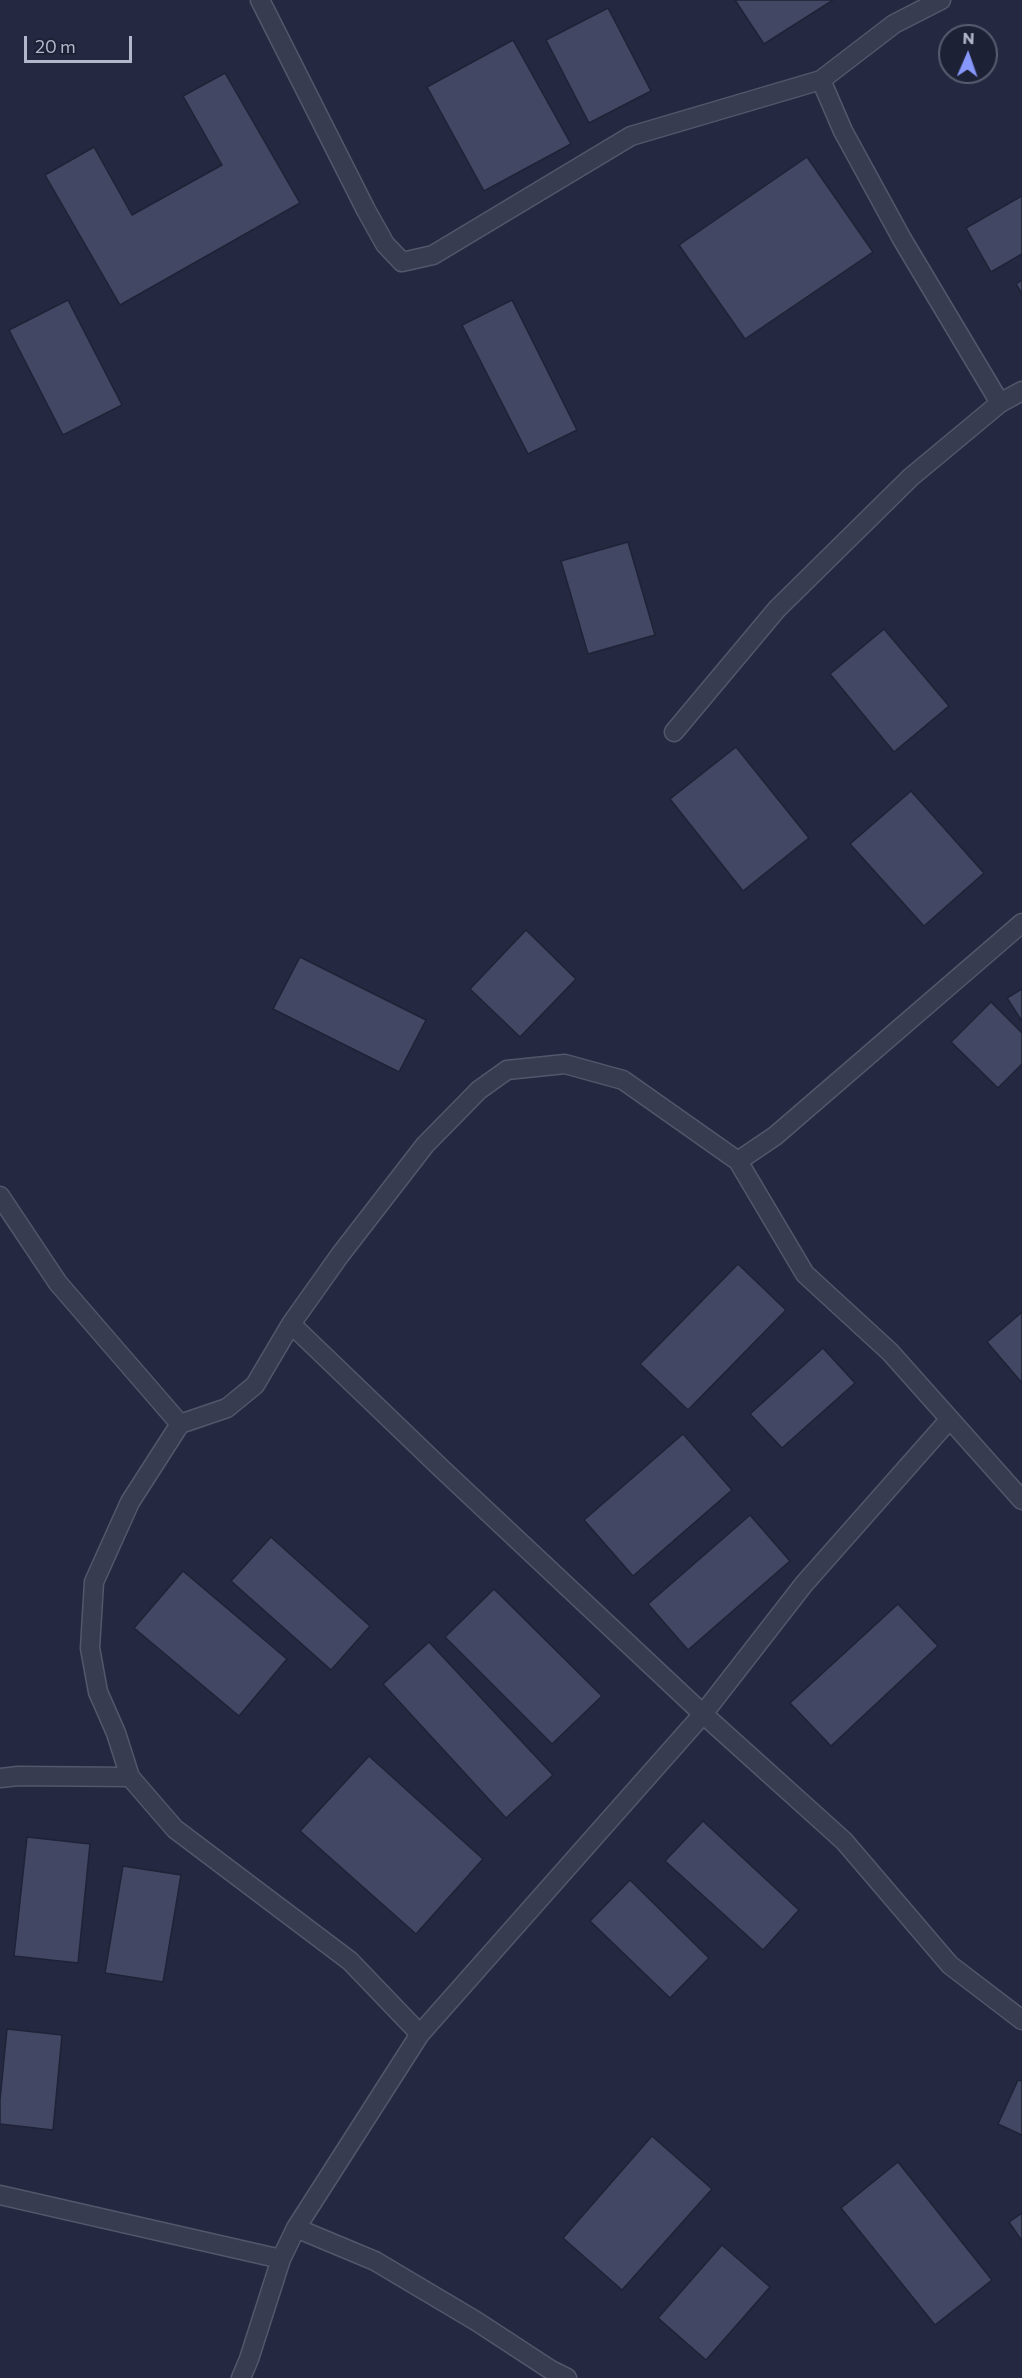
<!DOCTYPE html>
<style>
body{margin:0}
#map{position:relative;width:1022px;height:2378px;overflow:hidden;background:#242941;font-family:Commissioner,sans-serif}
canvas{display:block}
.north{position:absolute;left:938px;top:24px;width:60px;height:60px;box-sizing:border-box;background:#1d2135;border:2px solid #595d71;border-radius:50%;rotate:2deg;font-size:16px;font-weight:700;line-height:24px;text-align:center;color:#b4b7cb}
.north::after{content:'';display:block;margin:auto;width:21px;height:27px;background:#8798fd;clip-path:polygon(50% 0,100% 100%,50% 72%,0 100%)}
.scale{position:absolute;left:24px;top:36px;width:108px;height:27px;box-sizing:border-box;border:3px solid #b4b7cb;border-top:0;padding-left:8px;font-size:18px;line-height:21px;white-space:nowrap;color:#b4b7cb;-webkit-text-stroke:4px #1d2135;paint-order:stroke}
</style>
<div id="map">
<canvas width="1022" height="2378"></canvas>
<div class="north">N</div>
<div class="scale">20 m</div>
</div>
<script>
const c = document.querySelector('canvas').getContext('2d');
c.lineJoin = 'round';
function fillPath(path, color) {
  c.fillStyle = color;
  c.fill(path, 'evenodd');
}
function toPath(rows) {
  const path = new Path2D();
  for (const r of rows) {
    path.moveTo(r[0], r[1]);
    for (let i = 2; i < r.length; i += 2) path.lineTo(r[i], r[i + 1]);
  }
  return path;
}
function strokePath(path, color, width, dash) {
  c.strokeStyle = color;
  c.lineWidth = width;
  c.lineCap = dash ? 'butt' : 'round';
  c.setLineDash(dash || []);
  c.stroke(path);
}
const building = toPath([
 [735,0,833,0,764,44,735,0],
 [608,8,651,91,589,123,546,40,608,8],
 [513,40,571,144,484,191,427,87,513,40],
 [225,73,300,203,120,305,45,175,94,147,132,215,222,165,183,96,225,73],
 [807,157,873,252,745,339,679,245,807,157],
 [1022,196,1022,254,991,272,966,228,1022,196],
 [1022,280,1022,294,1016,284,1022,280],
 [68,300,122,405,63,435,9,330,68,300],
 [512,300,577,430,528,454,462,325,512,300],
 [628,542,655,635,588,654,561,561,628,542],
 [884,629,949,706,894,752,830,674,884,629],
 [736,747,809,838,743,891,670,799,736,747],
 [911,791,984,873,924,926,850,844,911,791],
 [526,930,576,979,520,1037,470,989,526,930],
 [300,957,426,1020,399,1072,273,1009,300,957],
 [1022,989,1022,1021,1007,998,1022,989],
 [991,1002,1022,1033,1022,1064,998,1088,951,1042,991,1002],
 [738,1264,786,1310,688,1410,640,1364,738,1264],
 [1022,1312,1022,1383,987,1342,1022,1312],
 [823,1348,855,1383,782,1448,750,1414,823,1348],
 [683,1434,732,1490,633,1576,584,1520,683,1434],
 [750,1515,790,1561,688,1650,648,1604,750,1515],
 [271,1537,370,1626,331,1670,231,1581,271,1537],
 [183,1571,287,1659,239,1716,134,1628,183,1571],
 [494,1589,602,1696,552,1744,445,1637,494,1589],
 [898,1604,938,1646,831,1746,790,1703,898,1604],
 [429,1642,553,1775,506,1818,383,1684,429,1642],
 [369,1756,483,1859,416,1934,300,1831,369,1756],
 [703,1821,799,1910,763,1950,665,1861,703,1821],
 [27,1837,90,1844,78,1963,14,1956,27,1837],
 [123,1866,181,1875,163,1982,105,1973,123,1866],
 [630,1880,709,1958,670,1998,590,1921,630,1880],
 [7,2029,62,2035,53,2130,0,2124,0,2100,7,2029],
 [1018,2080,1022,2081,1022,2135,998,2124,1018,2080],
 [652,2136,712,2189,622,2290,563,2238,652,2136],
 [898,2162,992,2280,935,2325,841,2208,898,2162],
 [1022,2213,1022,2241,1009,2222,1022,2213],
 [722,2245,770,2287,706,2360,658,2318,722,2245]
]);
const minor = toPath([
 [260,0,366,210,385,244,402,262,433,255,631,136,821,80,894,24,941,0],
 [821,80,843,131,902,239,1000,403],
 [674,732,777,609,911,477,1000,403,1022,391],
 [738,1161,775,1136,1022,923],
 [0,1196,58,1283,180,1424,130,1502,94,1582,90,1648,98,1692,116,1733,130,1777,175,1829,350,1961,420,2034],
 [291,1324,442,1469,703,1714,844,1841,950,1965,1022,2020],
 [180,1424,227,1408,255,1385,291,1324,340,1255,425,1145,479,1090,507,1070,565,1064,623,1080,738,1161,805,1274,890,1352,1022,1500],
 [0,1778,18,1776,130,1777],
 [0,2195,281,2259],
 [296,2228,375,2261,476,2321,551,2370,567,2378],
 [241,2378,249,2359,281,2259,296,2228,420,2034,703,1714,804,1584,949,1420]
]);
fillPath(building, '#424863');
strokePath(building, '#1f2337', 1.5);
strokePath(minor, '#53576b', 21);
strokePath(minor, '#383c50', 18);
</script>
